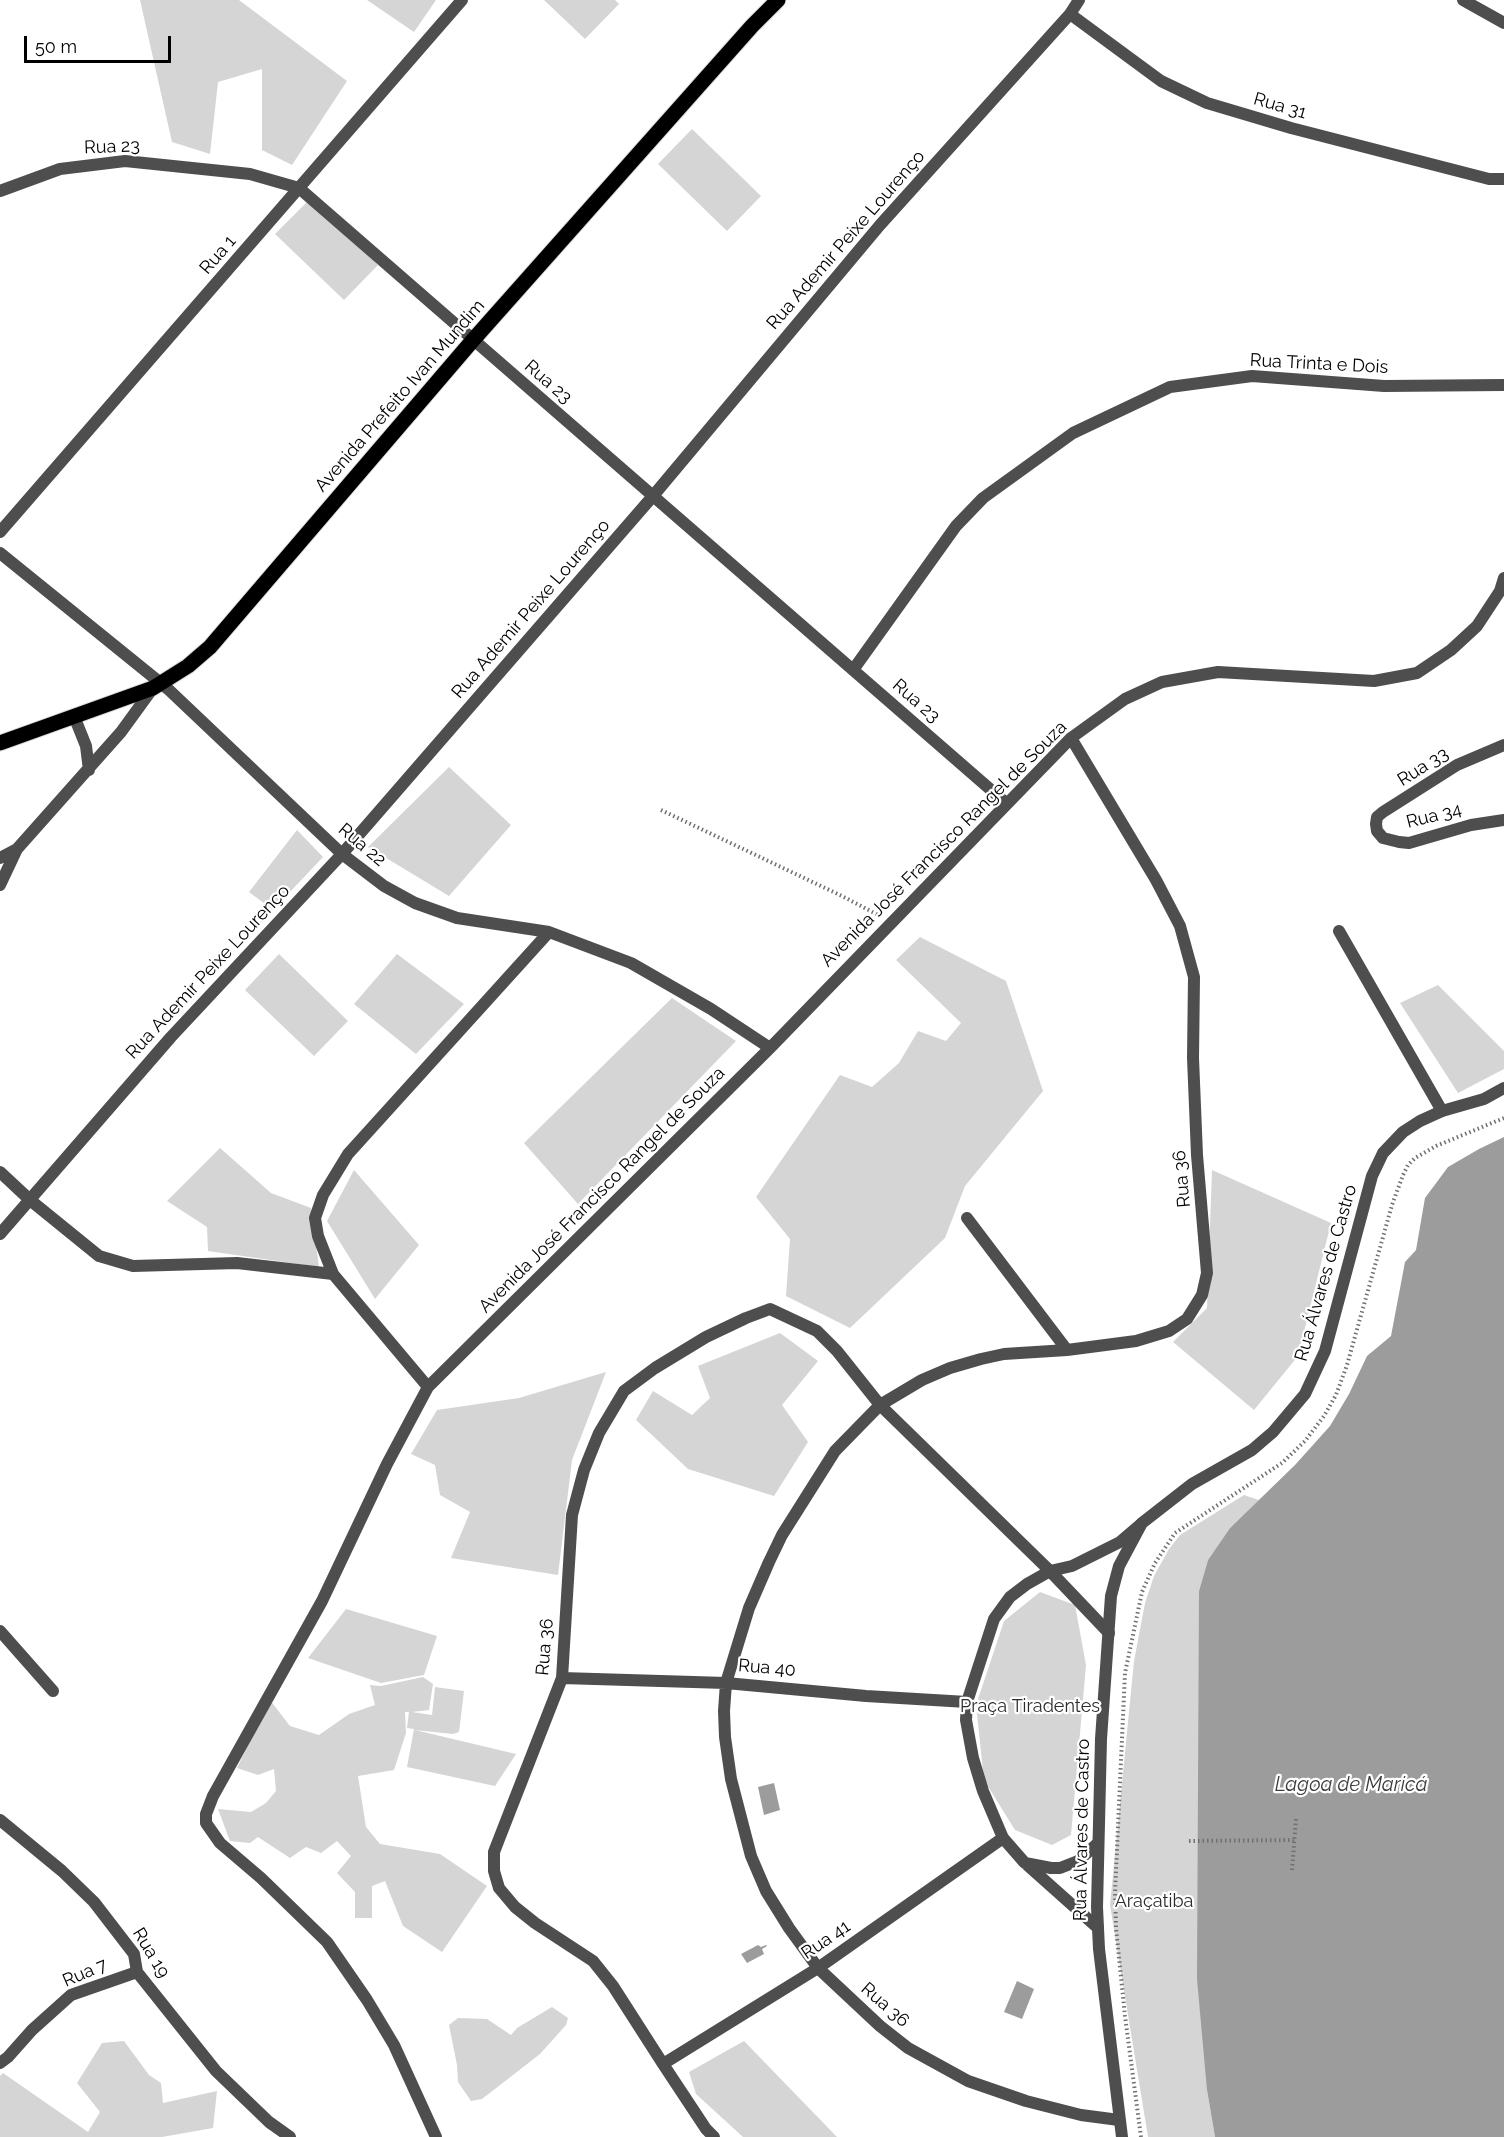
<!DOCTYPE html>
<meta charset="utf-8">
<style>
body{margin:0}
#map{position:relative;width:1504px;height:2137px;overflow:hidden;background:#fff;font-family:Raleway,sans-serif}
canvas{display:block}
.scale{position:absolute;left:24px;top:36px;width:147px;height:27px;box-sizing:border-box;border:3px solid #000;border-top:0;padding-left:8px;font-size:18px;line-height:21px;white-space:nowrap;color:#000;-webkit-text-stroke:4px #fff;paint-order:stroke}
</style>
<div id="map">
<canvas width="1504" height="2137"></canvas>
<div class="scale">50 m</div>
</div>
<script>
const c = document.querySelector('canvas').getContext('2d');
c.lineJoin = 'round';
function fillPath(path, color) {
  c.fillStyle = color;
  c.fill(path, 'evenodd');
}
function toPath(rows) {
  const path = new Path2D();
  for (const r of rows) {
    path.moveTo(r[0], r[1]);
    for (let i = 2; i < r.length; i += 2) path.lineTo(r[i], r[i + 1]);
  }
  return path;
}
function strokePath(path, color, width, dash) {
  c.strokeStyle = color;
  c.lineWidth = width;
  c.lineCap = dash ? 'butt' : 'round';
  c.setLineDash(dash || []);
  c.stroke(path);
}
function drawText(font, color, halo, rows, align = 'center') {
  c.font = font + ' Raleway,sans-serif';
  c.lineWidth = 4.5;
  c.setLineDash([]);
  c.textBaseline = 'middle';
  c.strokeStyle = halo;
  c.fillStyle = color;
  for (const [text, x, y, turn = 0] of rows) {
    c.save();
    c.translate(x, y);
    c.rotate((+turn || 0) * Math.PI / 180);
    c.textAlign = isNaN(turn) ? turn : align;
    if (halo) c.strokeText(text, 0, 0);
    c.fillText(text, 0, 0);
    c.restore();
  }
}
const green = toPath([
 [140,0,239,0,347,81,292,165,262,150,262,69,218,82,210,154,172,142],
 [367,0,436,0,414,32],
 [544,0,615,0,619,4,585,39],
 [692,129,761,196,727,231,658,164],
 [310,199,378,265,344,300,275,234],
 [449,767,511,825,449,896,368,847],
 [297,830,323,857,273,910,249,892],
 [920,937,1006,981,1043,1091,965,1186,945,1238,850,1328,786,1296,790,1239,756,1197,840,1075,872,1087,899,1063,918,1031,946,1041,961,1023,896,960],
 [279,954,348,1021,314,1056,245,990],
 [397,954,464,1004,416,1054,354,1004],
 [1438,985,1504,1051,1504,1069,1458,1093,1400,1003],
 [672,998,736,1041,578,1204,524,1143],
 [220,1148,271,1193,311,1208,319,1267,208,1251,207,1227,167,1201],
 [354,1170,419,1245,375,1299,327,1221],
 [1212,1170,1331,1223,1298,1356,1254,1410,1173,1342,1207,1308],
 [780,1333,818,1361,782,1405,808,1442,774,1496,688,1469,636,1420,653,1391,692,1415,710,1398,698,1366],
 [606,1372,572,1460,558,1575,451,1558,470,1512,440,1495,435,1465,411,1454,437,1410,519,1398],
 [1244,1495,1259,1500,1230,1528,1208,1560,1199,1591,1207,2090,1215,2137,1148,2137,1110,1905,1134,1661,1145,1603,1154,1576,1169,1549,1180,1535],
 [1040,1592,1075,1605,1086,1665,1071,1835,1052,1845,1015,1830,984,1780,976,1705,1004,1621],
 [346,1609,437,1636,424,1675,381,1683,308,1658],
 [423,1677,433,1684,429,1710,412,1712,432,1715,435,1687,464,1691,459,1732,453,1734,415,1730,516,1754,495,1786,407,1767,414,1729,407,1728,409,1712,405,1712,406,1733,394,1770,358,1776,366,1827,380,1844,440,1854,487,1886,442,1952,403,1926,385,1881,372,1886,372,1918,355,1918,355,1892,337,1873,351,1856,337,1841,321,1853,306,1847,290,1858,258,1837,250,1843,230,1841,218,1809,251,1812,266,1803,276,1791,274,1769,258,1775,237,1768,270,1700,290,1726,319,1735,349,1714,375,1705,370,1685,381,1686],
 [552,2007,568,2018,566,2025,558,2034,540,2054,482,2099,471,2101,458,2082,457,2065,449,2025,458,2018,487,2019,511,2035,517,2028],
 [124,2041,149,2075,161,2083,163,2103,217,2091,213,2128,162,2137,0,2137,0,2076,3,2073,88,2132,100,2112,77,2083,102,2043],
 [744,2041,837,2137,743,2137,696,2094,689,2072]
]);
const water = toPath([
 [1504,1137,1504,2137,1215,2137,1207,2090,1197,1979,1199,1591,1208,1560,1230,1528,1295,1465,1330,1426,1349,1394,1367,1356,1391,1336,1405,1262,1416,1250,1425,1198,1448,1167,1479,1149],
 [774,1783,780,1810,764,1815,758,1787],
 [758,1945,761,1947,766,1945,767,1946,762,1949,764,1954,747,1963,741,1954],
 [1017,1981,1034,1989,1022,2019,1004,2012]
]);
const path = toPath([
 [661,810,842,896,880,916],
 [1189,1841,1294,1840],
 [1292,1870,1296,1819],
 [1141,2137,1125,2016,1116,1928,1115,1893,1125,1673,1142,1592,1155,1563,1175,1533,1282,1463,1305,1441,1324,1416,1336,1395,1347,1365,1392,1205,1403,1175,1408,1165,1415,1158,1436,1146,1504,1118]
]);
const minor = toPath([
 [1463,0,1504,23],
 [1070,14,1161,81,1207,103,1291,128,1489,179,1504,179],
 [0,191,60,169,125,161,250,174,299,188,1006,803],
 [0,532,462,0],
 [0,553,168,689,342,854,384,886,415,903,457,918,549,932,631,963,711,1009,770,1048],
 [853,670,956,526,983,498,1073,433,1170,387,1252,376,1384,386,1504,385],
 [1071,738,1156,880,1180,926,1194,977,1193,1058,1197,1155,1207,1273,1202,1295,1187,1319,1169,1331,1136,1341,1067,1350,1004,1354,981,1359,950,1368,922,1380,880,1405,835,1451,782,1535,769,1562,749,1608,726,1683,724,1711,725,1737,731,1779,751,1856,766,1891,789,1928,818,1968,880,2026,908,2048,968,2081,1026,2101,1081,2115,1119,2120],
 [1504,745,1457,765,1383,812,1377,817,1376,824,1377,831,1383,838,1399,842,1409,843,1471,825,1504,820],
 [1339,931,1442,1111],
 [0,1172,30,1200,99,1256,133,1266,237,1263,333,1274,428,1387],
 [967,1218,1067,1350],
 [0,1234,171,1037,342,854,653,496,880,225,1070,14,1079,0],
 [333,1274,318,1236,315,1218,323,1195,348,1154,549,932],
 [0,1631,53,1691],
 [562,1678,726,1683,866,1696,967,1702],
 [0,1820,62,1871,94,1902,134,1954,137,1972,216,2071,269,2122,290,2137],
 [1025,1863,1051,1868,1060,1868,1078,1861,1097,1844],
 [1098,1928,1024,1862,1003,1838,983,1791,973,1758,966,1720,967,1702,994,1619,1010,1597,1027,1584,1050,1571,1072,1566,1120,1542,1141,1524],
 [0,2063,8,2057,32,2030,71,1995,137,1972],
 [663,2064,818,1968,1003,1838],
 [436,2137,394,2045,367,2000,327,1942,261,1878,220,1843,206,1823,206,1814,213,1796,322,1601,387,1464,428,1387,770,1048,1071,738,1125,699,1162,682,1218,672,1374,681,1417,673,1451,650,1477,626,1500,591,1504,578],
 [714,2137,706,2129,663,2064,613,1986,593,1961,535,1923,515,1907,499,1888,494,1871,494,1852,501,1834,562,1678,572,1515,584,1470,599,1433,624,1391,655,1368,706,1337,746,1318,770,1309,817,1331,837,1351,880,1405,1050,1571,1109,1633]
]);
const tertiary = toPath([
 [74,716,86,746,89,770],
 [0,858,17,849],
 [0,885,17,849,121,732,153,688],
 [1122,2137,1099,1949,1097,1907,1101,1739,1111,1596,1119,1566,1142,1523,1192,1484,1252,1450,1273,1432,1305,1394,1325,1351,1372,1176,1383,1153,1403,1132,1420,1121,1442,1111,1484,1099,1504,1088]
]);
const primary = toPath([
 [0,743,153,688,188,666,210,647,473,340,752,26,778,0]
]);
const streetNames = [
 ["Rua 31",1280,106,16],
 ["Rua 23",112,147,-2],
 ["Rua Ademir Peixe Lourenço",846,240,-49],
 ["Rua 1",218,255,-49],
 ["Rua Trinta e Dois",1319,364,3],
 ["Rua 23",548,382,41],
 ["Avenida Prefeito Ivan Mundim",400,396,-49],
 ["Rua Ademir Peixe Lourenço",531,609,-49],
 ["Rua 23",916,701,41],
 ["Rua 33",1423,767,-32],
 ["Rua 34",1434,816,-14],
 ["Avenida José Francisco Rangel de Souza",944,844,-45],
 ["Rua 22",362,845,40],
 ["Rua Ademir Peixe Lourenço",208,972,-47],
 ["Rua 36",1182,1179,-95],
 ["Avenida José Francisco Rangel de Souza",602,1190,-45],
 ["Rua Álvares de Castro",1326,1273,-74],
 ["Rua 36",545,1647,-85],
 ["Rua 40",767,1668,5],
 ["Rua Álvares de Castro",1082,1830,-89],
 ["Rua 41",826,1940,-34],
 ["Rua 19",151,1953,59],
 ["Rua 7",85,1973,-23],
 ["Rua 36",885,2005,41]
];
const parkNames = [
 ["Praça Tiradentes",1030,1707],
 ["Araçatiba",1154,1902]
];
const waterNames = [
 ["Lagoa de Maricá",1351,1785]
];
fillPath(green, '#d5d5d5');
fillPath(water, '#9c9c9c');
strokePath(primary, '#dbdbdb', 17);
strokePath(path, '#707070', 4, [1.5, 3]);
strokePath(minor, '#4e4e4e', 12);
strokePath(tertiary, '#4e4e4e', 12);
strokePath(primary, '#000', 15);
drawText('18px', '#000', '#fff', streetNames);
drawText('18px', '#2c2c2c', '#fff', parkNames);
drawText('italic 20px', '#3d3d3d', '#fff', waterNames);
</script>
